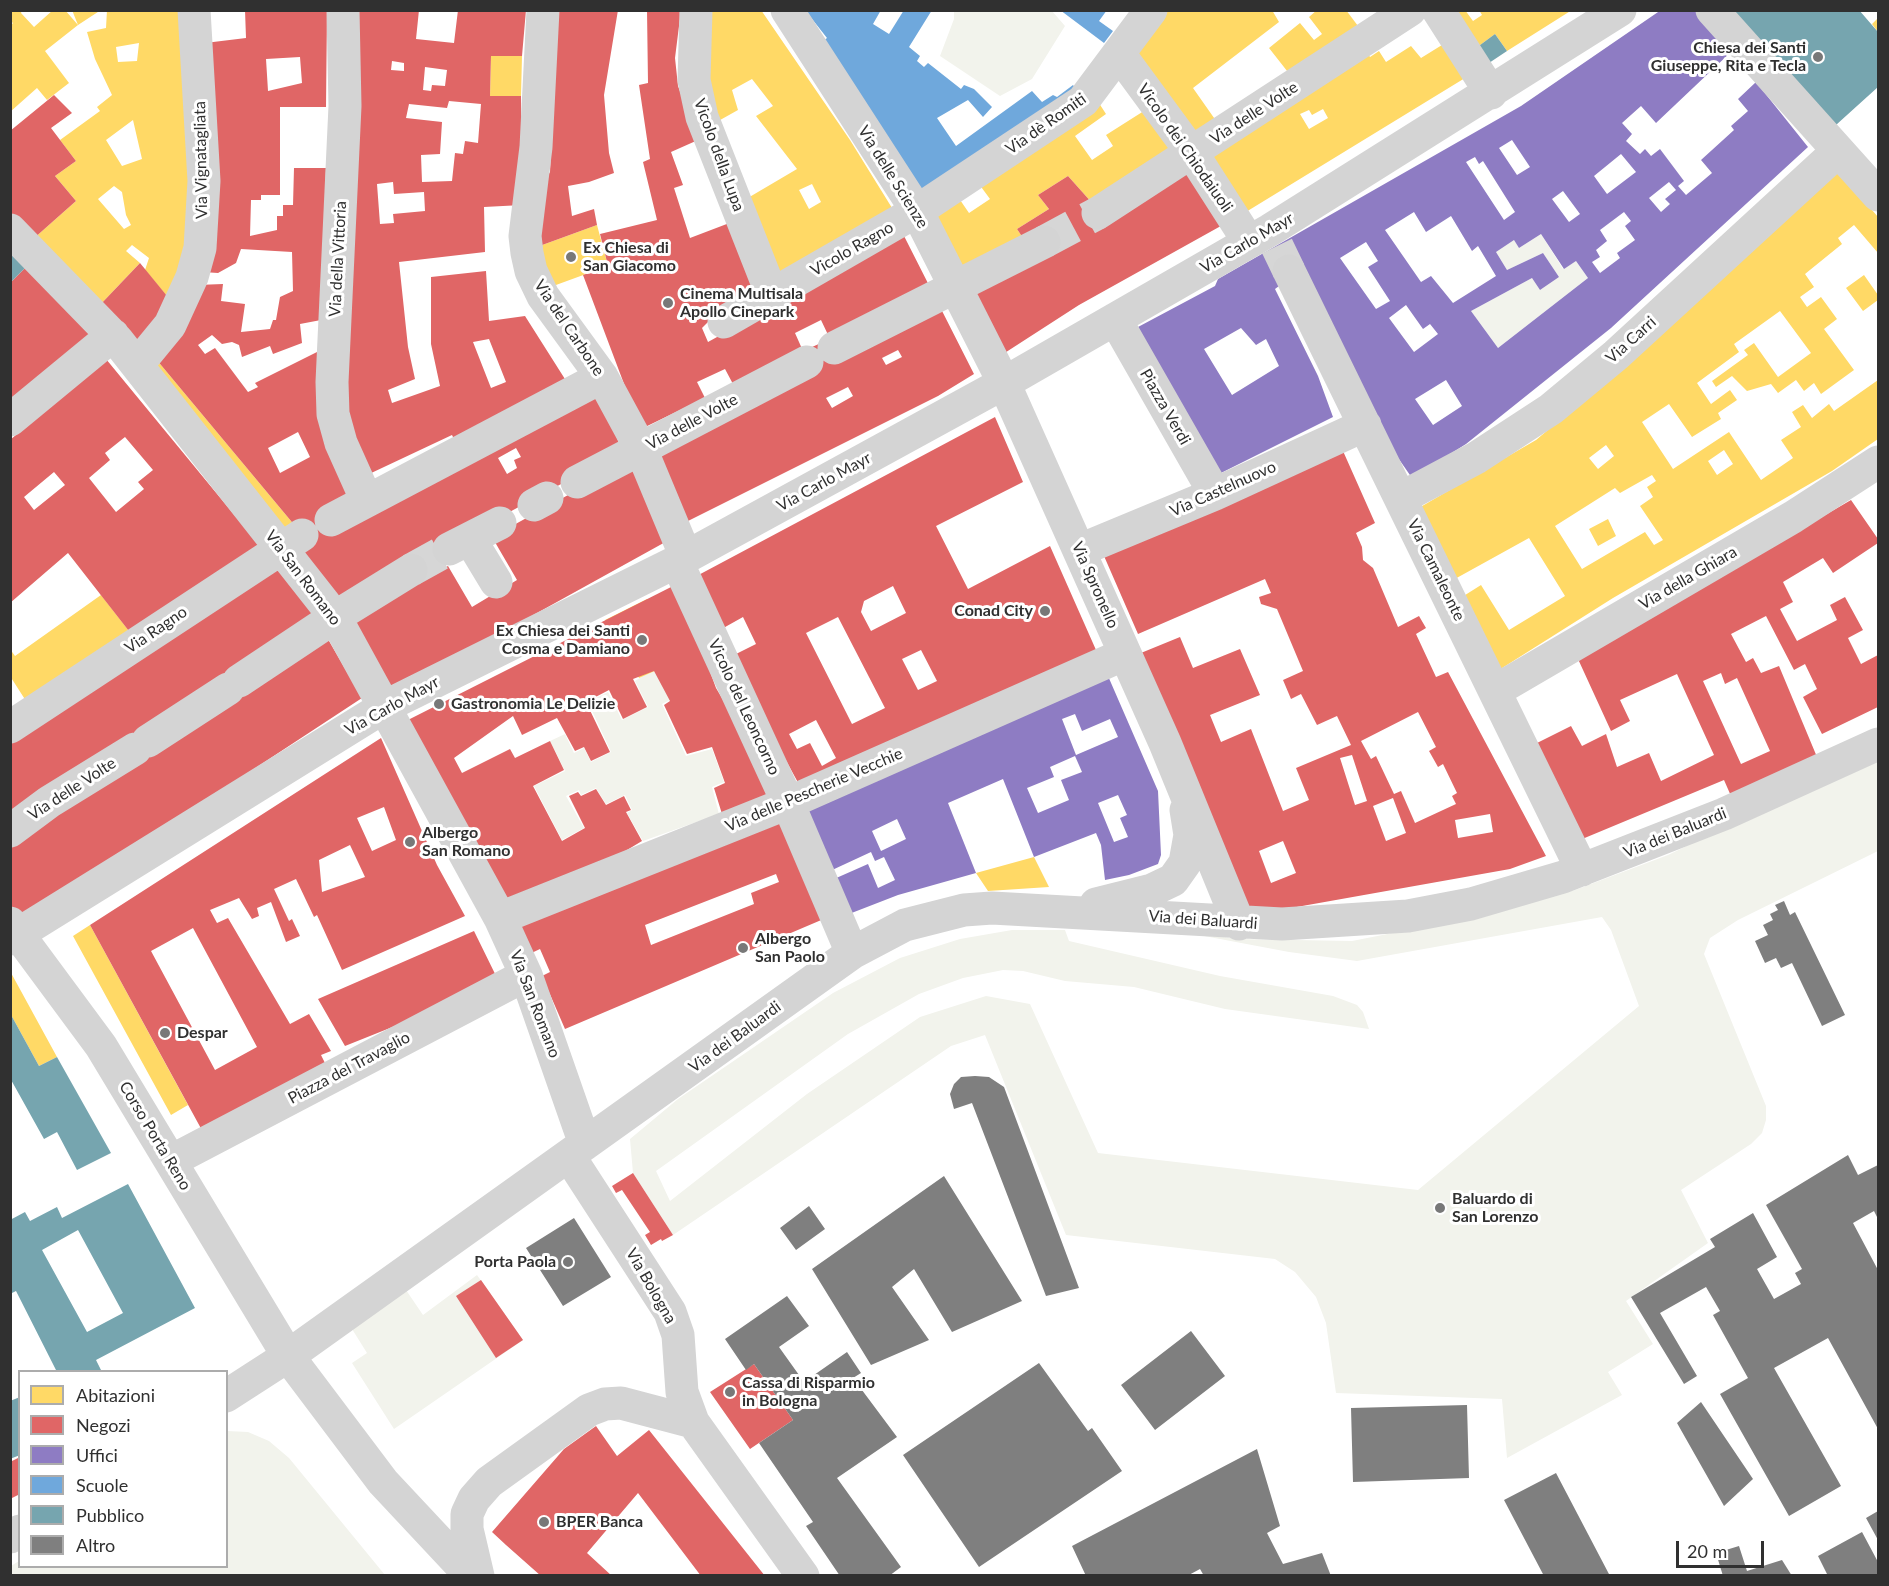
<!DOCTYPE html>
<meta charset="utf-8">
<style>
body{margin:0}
#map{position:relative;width:1889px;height:1586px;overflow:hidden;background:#fff;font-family:Lato,sans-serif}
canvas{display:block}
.frame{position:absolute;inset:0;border:12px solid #303030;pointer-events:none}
.legend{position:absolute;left:18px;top:1370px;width:210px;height:198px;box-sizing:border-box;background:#fff;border:2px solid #acacac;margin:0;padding:8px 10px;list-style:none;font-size:18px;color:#303030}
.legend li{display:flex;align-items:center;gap:12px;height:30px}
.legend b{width:30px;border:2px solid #acacac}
.scale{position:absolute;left:1676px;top:1541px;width:88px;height:27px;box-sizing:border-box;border:3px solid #303030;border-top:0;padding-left:8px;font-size:18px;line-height:21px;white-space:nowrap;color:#303030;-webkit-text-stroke:4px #fff;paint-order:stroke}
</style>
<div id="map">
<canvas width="1889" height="1586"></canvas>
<div class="frame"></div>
<ul class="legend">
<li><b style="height:16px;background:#ffd966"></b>Abitazioni</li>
<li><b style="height:16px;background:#e06666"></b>Negozi</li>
<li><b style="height:16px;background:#8e7cc3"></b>Uffici</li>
<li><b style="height:16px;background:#6fa8dc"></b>Scuole</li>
<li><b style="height:16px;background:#76a5af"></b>Pubblico</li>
<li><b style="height:16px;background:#7f7f7f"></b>Altro</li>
</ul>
<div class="scale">20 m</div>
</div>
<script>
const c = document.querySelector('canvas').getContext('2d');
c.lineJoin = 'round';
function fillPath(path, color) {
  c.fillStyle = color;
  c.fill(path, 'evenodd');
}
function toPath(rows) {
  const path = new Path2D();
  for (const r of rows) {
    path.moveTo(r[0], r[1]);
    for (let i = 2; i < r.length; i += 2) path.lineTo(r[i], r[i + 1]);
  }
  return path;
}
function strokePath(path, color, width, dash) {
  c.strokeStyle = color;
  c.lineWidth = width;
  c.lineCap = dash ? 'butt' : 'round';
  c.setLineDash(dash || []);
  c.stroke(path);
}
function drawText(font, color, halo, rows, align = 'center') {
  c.font = font + ' Lato,sans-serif';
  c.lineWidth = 6;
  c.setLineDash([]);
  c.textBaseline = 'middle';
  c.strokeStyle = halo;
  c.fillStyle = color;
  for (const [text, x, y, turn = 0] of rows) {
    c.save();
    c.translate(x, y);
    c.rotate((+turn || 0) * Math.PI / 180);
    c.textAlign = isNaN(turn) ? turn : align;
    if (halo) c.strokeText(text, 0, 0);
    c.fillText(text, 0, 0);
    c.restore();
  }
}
const green = toPath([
 [954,11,1052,11,1065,26,1032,79,1000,96,940,56,954,19],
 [1541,234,1563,269,1576,261,1588,278,1498,348,1471,311,1532,278,1540,290,1559,277,1543,253,1507,270,1496,252,1514,240,1519,248],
 [654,669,670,700,662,704,686,756,712,749,724,782,712,787,719,814,643,841,627,813,632,810,625,795,606,804,596,788,581,795,579,790,566,796,584,828,562,840,534,786,565,771,550,741,565,734,574,753,584,748,591,762,611,752,588,702,608,692,622,720,648,707,635,681],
 [1878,754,1878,851,1738,920,1710,938,1704,954,1766,1106,1766,1120,1762,1133,1751,1144,1681,1190,1708,1243,1626,1301,1653,1344,1608,1372,1622,1395,1507,1458,1502,1399,1336,1393,1326,1323,1316,1297,1295,1272,1275,1259,1066,1235,985,1035,951,1046,673,1235,633,1173,630,1139,678,1099,833,993,900,958,960,939,1012,930,1065,930,1069,941,1220,976,1333,996,1357,1005,1363,1012,1369,1029,1225,1009,1134,987,1065,981,1023,971,1003,970,963,978,919,994,848,1034,656,1171,670,1201,807,1094,920,1017,986,996,1030,1004,1098,1153,1418,1190,1639,1006,1611,930,1602,917,1357,961,1289,952,1151,926,1237,939,1352,941,1489,914,1575,890,1668,855],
 [477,1275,523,1340,394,1429,352,1363,367,1353,352,1329,406,1290,423,1315],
 [227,1431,248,1432,269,1441,289,1458,385,1575,11,1575,11,1566,19,1561,20,1566,226,1566]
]);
const homes = toPath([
 [10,10,22,10,21,13,34,27,53,10,65,10,78,25,45,51,69,83,47,100,37,88,10,112,10,26,13,23,10,21],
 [72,10,101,10,78,25],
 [107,10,183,10,197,231,172,302,145,270,149,258,132,245,126,251,140,263,99,306,32,240,76,201,55,176,76,161,60,140,100,111,97,107,112,95,95,59,87,32,106,28],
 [139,43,137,61,118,62,116,47],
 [133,120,142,159,122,166,106,140],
 [114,186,122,192,126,215,131,225,124,229,98,199],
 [702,10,761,10,850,140,897,216,777,283,741,202,797,169,756,116,773,106,752,79,732,90,738,110,713,124],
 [812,184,821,202,809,209,799,190],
 [1158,10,1272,10,1279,22,1193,88,1219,125,1193,143,1127,55],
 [1317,10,1346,10,1361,30,1291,76,1269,48,1300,23,1314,40,1322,34,1309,17],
 [1444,10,1465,10,1473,21,1482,15,1479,10,1572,10,1507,51,1495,34,1472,51],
 [1878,18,1878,32,1872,24],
 [1442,45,1465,78,1241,215,1206,160,1366,50,1370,57,1379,51,1386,62,1411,46,1421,58],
 [1323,109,1328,118,1309,129,1300,114,1309,110,1312,115],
 [491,56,522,56,521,96,490,96],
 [1097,100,1106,114,1075,136,1092,160,1113,146,1106,135,1147,109,1180,153,1093,204,1068,176,1038,195,1049,209,1017,229,1025,241,958,272,928,215,956,194,969,213,990,199,976,180],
 [1838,170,1878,217,1878,253,1854,225,1838,238,1842,244,1805,274,1814,287,1800,297,1807,307,1821,297,1837,319,1824,329,1854,370,1821,394,1814,383,1804,391,1796,380,1778,393,1771,384,1747,391,1732,376,1716,387,1712,381,1748,355,1744,350,1754,343,1778,377,1811,353,1780,311,1734,344,1739,352,1697,383,1711,404,1730,390,1737,400,1718,413,1721,419,1692,437,1669,404,1642,422,1673,469,1729,432,1761,480,1793,458,1781,440,1801,427,1792,412,1803,405,1812,418,1829,404,1834,411,1878,380,1878,439,1832,471,1613,598,1499,670,1462,597,1481,585,1509,630,1565,596,1529,538,1453,580,1417,509,1536,440,1610,378],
 [1606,445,1614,456,1598,469,1589,458],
 [1724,450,1733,464,1717,475,1708,461],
 [1652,475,1656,481,1647,487,1653,497,1640,506,1663,540,1654,545,1645,532,1582,569,1555,526,1615,488,1620,493],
 [597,225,608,266,545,289,534,248],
 [1864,275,1878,295,1878,300,1863,311,1846,288],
 [156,359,296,527,268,527,147,370],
 [1608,519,1616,536,1598,546,1589,529],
 [101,595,132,635,26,701,10,676,10,649,15,656],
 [647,599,677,661,639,678,605,620],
 [1034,857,1049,887,988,891,976,873],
 [90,925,188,1105,171,1115,73,936],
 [10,971,57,1057,39,1066,10,1013]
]);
const shops = toPath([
 [245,10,327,10,326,107,280,107,280,195,261,195,261,200,251,200,250,236,277,230,277,216,283,216,283,205,293,205,294,168,326,168,321,320,300,324,302,343,273,354,270,346,242,357,239,345,232,342,222,344,212,335,198,345,205,354,215,348,248,392,258,387,255,383,321,350,355,493,599,391,622,451,338,605,293,549,296,527,156,359,197,285,223,284,221,301,245,304,241,332,270,329,273,320,276,320,280,297,293,291,292,252,241,249,236,263,218,273,203,272,205,43,246,38],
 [300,57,302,83,268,91,266,59],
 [298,432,310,457,280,473,268,448],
 [516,448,521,457,514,460,517,468,507,474,498,458],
 [354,10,419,10,416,39,454,43,458,10,526,10,522,56,491,56,490,96,521,96,522,205,484,207,485,252,399,262,408,347,415,379,388,390,392,403,440,386,431,344,431,277,486,271,489,321,525,316,570,387,455,441,452,435,367,475,341,389],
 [392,61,404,63,404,71,391,70],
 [425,67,447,70,445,86,432,85,431,91,423,90],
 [449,101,481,104,478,143,465,141,463,154,455,153,452,181,422,182,421,155,440,154,442,122,406,118,409,104,447,108],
 [393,182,394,194,424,192,425,211,393,214,394,223,380,224,377,184],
 [489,339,506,382,491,388,473,342],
 [558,10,618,10,604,95,609,153,614,173,589,182,568,186,572,216,594,209,597,225,534,248,541,188,550,172],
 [647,10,681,10,675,58,678,86,698,140,671,152,683,185,674,188,690,238,732,222,764,293,741,307,733,297,702,328,708,342,903,234,974,374,938,396,680,525,651,454,803,351,830,339,821,320,795,333,803,351,733,384,725,369,697,382,705,398,641,429,583,275,608,266,600,234,657,220,643,162,650,159,639,85,648,83],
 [898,350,902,357,886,365,882,358],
 [848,387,853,396,832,408,826,398],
 [54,95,72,113,51,128,76,161,55,176,76,201,32,240,10,217,10,131],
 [1191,167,1228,222,1079,305,1000,356,963,292,1025,241,1017,229,1049,209,1038,195,1068,176,1093,204],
 [140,263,172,302,140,350,99,306],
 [26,267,103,334,10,407,10,283],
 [106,359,264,551,132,635,68,553,10,603,10,440],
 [125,437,153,470,138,482,144,489,116,512,89,478,110,460,105,453],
 [54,472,65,485,34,510,24,497],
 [995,417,1023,482,936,526,968,589,1050,546,1096,650,802,790,730,657,756,644,743,617,718,631,691,579],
 [893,586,906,613,871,631,861,612,864,601],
 [838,617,885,708,852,724,806,633],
 [921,650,937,681,918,690,902,659],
 [816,720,836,758,822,766,810,743,797,749,789,734],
 [1343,451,1375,523,1356,533,1362,547,1363,560,1373,568,1398,627,1419,616,1426,628,1416,634,1436,677,1448,672,1546,856,1510,869,1246,916,1136,655,1180,637,1193,668,1240,649,1260,695,1210,715,1221,742,1251,729,1283,811,1309,800,1296,768,1351,745,1337,716,1317,725,1301,694,1291,699,1283,680,1303,671,1277,609,1261,604,1259,597,1271,593,1265,579,1138,634,1104,556],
 [1418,712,1436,747,1429,751,1438,767,1443,764,1457,793,1452,796,1456,804,1415,823,1401,791,1394,794,1376,756,1371,759,1361,741],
 [1352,755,1367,801,1355,805,1340,758],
 [1393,798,1406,833,1386,841,1373,806],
 [1490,814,1493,832,1458,838,1455,820],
 [1283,841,1296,873,1271,883,1259,851],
 [637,457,669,540,387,696,341,618,448,566,472,607,517,580,492,537],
 [1851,500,1878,539,1878,543,1833,573,1823,558,1783,582,1793,602,1780,609,1797,641,1837,620,1830,605,1845,597,1863,630,1848,638,1861,664,1878,655,1878,707,1822,734,1803,697,1817,689,1805,664,1794,670,1766,616,1731,634,1746,662,1753,658,1761,673,1779,666,1817,757,1731,796,1724,780,1575,842,1531,746,1571,726,1582,746,1606,734,1617,767,1649,753,1661,781,1714,755,1677,674,1620,700,1630,721,1611,731,1578,659],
 [1721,673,1725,684,1737,678,1770,751,1741,764,1703,681],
 [282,565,319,619,325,634,362,698,21,922,10,904,10,744],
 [675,585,689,614,716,688,744,735,774,796,722,814,714,788,725,783,712,747,687,754,664,705,670,701,654,671,633,679,647,707,623,719,609,690,586,702,610,752,591,761,584,747,575,751,557,718,522,735,513,716,454,758,462,773,510,749,515,758,550,741,564,770,533,786,562,841,585,828,569,796,578,792,581,796,596,789,606,805,624,796,631,810,626,812,642,841,617,856,507,907,402,723],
 [381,738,437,865,465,916,342,970,317,915,314,917,296,879,274,889,289,921,292,919,300,936,286,942,271,902,257,908,259,916,252,919,239,898,210,910,217,923,228,918,290,1024,309,1014,331,1051,321,1055,327,1067,204,1134,90,925],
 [384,807,396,840,372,851,357,818],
 [350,845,365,877,322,892,319,860],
 [193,928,257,1047,215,1070,151,951],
 [780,815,826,918,565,1029,542,976,550,972,540,949,523,957,507,922],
 [776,874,779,882,751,893,754,904,651,945,645,925],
 [474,931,500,984,345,1046,318,999],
 [633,1173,673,1235,662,1241,661,1239,651,1245,645,1235,650,1232,622,1190,616,1193,612,1186],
 [481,1280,523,1340,496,1358,456,1296],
 [754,1364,793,1420,750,1449,710,1392],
 [596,1426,617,1456,649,1430,765,1576,701,1576,638,1493,587,1553,612,1576,541,1576,506,1545,492,1532,564,1449],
 [18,1458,20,1494,10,1499,10,1462]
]);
const offices = toPath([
 [1661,10,1699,10,1732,51,1656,123,1641,106,1622,123,1632,134,1626,141,1640,154,1645,149,1651,156,1660,149,1684,181,1678,186,1686,195,1712,173,1701,160,1734,130,1731,126,1748,111,1738,99,1756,82,1808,147,1611,328,1466,444,1412,478,1279,286,1275,289,1318,376,1333,417,1219,474,1138,327,1215,286,1218,279,1521,106],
 [1512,140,1530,167,1517,175,1499,148],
 [1621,154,1636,172,1607,194,1594,176],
 [1475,157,1479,164,1483,161,1515,212,1504,220,1466,162],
 [1669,182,1676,190,1665,199,1670,204,1661,212,1649,198],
 [1563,191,1580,214,1569,222,1552,199],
 [1414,212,1426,232,1451,216,1472,251,1478,246,1496,276,1453,303,1431,276,1421,282,1385,230],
 [1624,212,1631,221,1625,226,1635,240,1617,253,1620,258,1600,273,1592,262,1600,257,1596,250,1607,241,1600,230],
 [1541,234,1564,269,1576,261,1588,278,1498,348,1471,311,1532,278,1540,290,1559,277,1543,253,1507,270,1496,252,1514,240,1519,248],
 [1366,242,1378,261,1368,267,1390,301,1376,309,1340,258],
 [1406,305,1423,329,1430,324,1438,334,1414,352,1389,318],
 [1241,328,1256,345,1266,339,1279,366,1232,395,1204,349],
 [1446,380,1462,406,1433,425,1415,399],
 [1108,676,1158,791,1161,855,1158,864,1129,875,1105,880,1101,845,1096,833,1034,857,1003,779,948,803,976,873,898,895,849,914,834,879,868,864,878,888,895,880,884,857,875,861,871,852,830,871,805,811],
 [1075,714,1082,731,1110,719,1118,737,1076,755,1062,719],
 [1075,756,1082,772,1061,780,1069,800,1038,813,1027,788,1054,777,1050,767],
 [1118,795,1127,815,1120,818,1128,837,1114,842,1098,803],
 [897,819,906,839,881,851,872,831]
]);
const schools = toPath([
 [805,10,881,10,873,24,889,34,904,10,932,10,909,47,920,56,917,61,924,67,928,63,961,89,964,85,974,89,992,107,983,117,968,100,937,118,956,146,1032,91,1042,102,1053,95,1057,97,1073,85,1079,93,920,200,818,45,827,38],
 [1060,10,1107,10,1099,21,1113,31,1104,43]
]);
const public = toPath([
 [1719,10,1859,10,1878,32,1878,87,1826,134],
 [1495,34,1507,51,1483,67,1472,51],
 [10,251,26,267,10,283],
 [10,1013,39,1066,57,1057,111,1153,77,1170,57,1132,44,1139,10,1078],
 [128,1184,195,1308,96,1360,102,1372,57,1372,16,1291,10,1294,10,1220,25,1212,30,1221,57,1207,62,1218],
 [78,1230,123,1313,87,1332,42,1250],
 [20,1397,20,1455,10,1459,10,1401]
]);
const building = toPath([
 [1784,901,1790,915,1795,912,1845,1015,1822,1026,1792,963,1781,968,1776,958,1765,963,1755,941,1768,935,1763,925,1773,920,1770,914,1778,910,1775,905],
 [975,1076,989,1077,1004,1087,1079,1288,1046,1296,972,1103,954,1109,950,1094,954,1084,961,1077],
 [1848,1155,1858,1175,1878,1165,1878,1219,1874,1211,1853,1223,1878,1270,1878,1429,1828,1338,1774,1368,1841,1486,1789,1516,1720,1394,1748,1378,1713,1315,1720,1311,1706,1287,1660,1313,1697,1376,1684,1384,1631,1297,1715,1247,1710,1239,1753,1213,1777,1257,1757,1269,1774,1299,1801,1284,1795,1273,1802,1269,1766,1205],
 [944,1176,1022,1301,952,1332,914,1269,892,1287,929,1340,871,1365,812,1269],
 [809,1206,825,1229,796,1250,780,1228],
 [574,1218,611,1277,563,1306,526,1248],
 [787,1296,809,1326,779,1347,804,1382,847,1352,861,1373,853,1378,897,1437,837,1478,901,1567,889,1576,840,1576,806,1526,813,1522,759,1443,793,1420,754,1364,746,1370,725,1339],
 [1191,1331,1225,1376,1155,1430,1121,1385],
 [1039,1363,1088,1431,1092,1428,1122,1471,979,1567,903,1455],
 [1701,1402,1753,1479,1724,1506,1677,1423],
 [1467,1405,1469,1478,1353,1482,1351,1408],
 [1257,1449,1280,1526,1267,1533,1283,1564,1322,1553,1331,1576,1204,1576,1200,1569,1187,1576,1086,1576,1072,1546],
 [1556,1473,1610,1576,1544,1576,1504,1500],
 [1878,1511,1878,1540,1866,1518],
 [1862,1532,1878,1562,1878,1576,1828,1576,1818,1556],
 [1739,1546,1747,1571,1782,1560,1792,1576,1723,1576,1716,1553]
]);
const minorTunnel = toPath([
 [1044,242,1098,213],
 [1277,246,1289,271],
 [411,570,449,549]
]);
const minor = toPath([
 [343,10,345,106,332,382,333,414,341,443,367,501],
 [543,10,536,147,525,236,527,253,531,271,543,296,602,377,641,449,686,557],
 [696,10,694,80,702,117,772,295],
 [787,10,917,211,1004,383,1165,743,1239,924],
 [1438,10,1491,93],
 [1712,10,1878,195],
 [1120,55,1192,153,1249,242],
 [1098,213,1410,10],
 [10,230,117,340,335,617,500,918,526,975,585,1144],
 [1289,271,1582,870],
 [1115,319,1215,494],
 [724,322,917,211,1083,101,1151,10],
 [834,348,1044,242],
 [135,363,147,353,170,325,192,277,200,248,204,181,194,10],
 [10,420,113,335],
 [577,482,807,362],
 [1401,498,1476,458,1551,409,1616,355,1838,151],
 [534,505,547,498],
 [331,520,602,377],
 [470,539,496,582],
 [449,549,500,523],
 [1080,550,1215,494,1365,425],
 [677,562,788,803,852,953],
 [239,681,335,617,411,570],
 [1495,691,1793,517,1878,462],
 [10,727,302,535],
 [148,741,228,689],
 [10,831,49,802,135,749],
 [1096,904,1152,890,1173,880,1185,863,1190,835,1186,810],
 [500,918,788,803,1125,654],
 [10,923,101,1046,288,1356,383,1482,471,1576],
 [10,939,384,707,686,557,1004,383,1270,230,1620,10],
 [569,1156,670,1312,678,1335,682,1392,693,1422,803,1576],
 [171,1161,526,975],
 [226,1396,288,1356,852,953,905,925,964,910,992,908,1282,924,1408,916,1471,904,1563,877,1724,814,1878,744],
 [10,1537,20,1531],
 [478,1576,467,1529,467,1514,474,1499,489,1482,589,1410,605,1404,621,1403,693,1422]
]);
const markers = [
 [1818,57,6,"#787878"],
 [571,257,6,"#787878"],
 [668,303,6,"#787878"],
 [1045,611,6,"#787878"],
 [642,640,6,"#787878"],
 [439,704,6,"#787878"],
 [410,842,6,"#787878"],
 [743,948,6,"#787878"],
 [165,1033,6,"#787878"],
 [1440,1208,6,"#787878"],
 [568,1262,6,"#787878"],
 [730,1392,6,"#787878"],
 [544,1522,6,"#787878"]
];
const poiNames = [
 ["Chiesa dei Santi",1806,48,"right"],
 ["Giuseppe, Rita e Tecla",1806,66,"right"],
 ["Ex Chiesa di",583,248],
 ["San Giacomo",583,266],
 ["Cinema Multisala",680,294],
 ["Apollo Cinepark",680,312],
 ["Conad City",1033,611,"right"],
 ["Ex Chiesa dei Santi",630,631,"right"],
 ["Cosma e Damiano",630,649,"right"],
 ["Gastronomia Le Delizie",451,704],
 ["Albergo",422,833],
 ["San Romano",422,851],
 ["Albergo",755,939],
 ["San Paolo",755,957],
 ["Despar",177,1033],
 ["Baluardo di",1452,1199],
 ["San Lorenzo",1452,1217],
 ["Porta Paola",556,1262,"right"],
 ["Cassa di Risparmio",742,1383],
 ["in Bologna",742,1401],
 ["BPER Banca",556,1522]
];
const streetNames = [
 ["Via delle Volte",1254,113,-33],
 ["Via dè Romiti",1046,124,-35],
 ["Vicolo dei Chiodaiuoli",1185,148,55],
 ["Vicolo della Lupa",719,155,70],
 ["Via Vignatagliata",201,160,-91],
 ["Via delle Scienze",893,177,58],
 ["Via Carlo Mayr",1247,243,-30],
 ["Vicolo Ragno",852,249,-30],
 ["Via della Vittoria",338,259,-87],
 ["Via del Carbone",569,328,56],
 ["Via Carri",1631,340,-42],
 ["Piazza Verdi",1165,407,60],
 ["Via delle Volte",692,422,-28],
 ["Via Carlo Mayr",824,482,-29],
 ["Via Castelnuovo",1223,489,-24],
 ["Via Camaleonte",1436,570,64],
 ["Via San Romano",303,578,53],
 ["Via della Ghiara",1688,578,-30],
 ["Via Spronello",1095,585,66],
 ["Via Ragno",156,630,-34],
 ["Via Carlo Mayr",392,706,-29],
 ["Vicolo del Leoncorno",744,707,65],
 ["Via delle Volte",72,789,-33],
 ["Via delle Pescherie Vecchie",814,790,-23],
 ["Via dei Baluardi",1675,833,-22],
 ["Via dei Baluardi",1203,920,4],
 ["Via San Romano",535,1004,69],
 ["Via dei Baluardi",735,1037,-36],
 ["Piazza del Travaglio",349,1068,-28],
 ["Corso Porta Reno",155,1136,59],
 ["Via Bologna",651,1286,60]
];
fillPath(green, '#f2f3ec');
fillPath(homes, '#ffd966');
fillPath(shops, '#e06666');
fillPath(offices, '#8e7cc3');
fillPath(schools, '#6fa8dc');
fillPath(public, '#76a5af');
fillPath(building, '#7f7f7f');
strokePath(minorTunnel, '#d6d6d6', 33, [33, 16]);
strokePath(minor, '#d4d4d4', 33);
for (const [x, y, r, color] of markers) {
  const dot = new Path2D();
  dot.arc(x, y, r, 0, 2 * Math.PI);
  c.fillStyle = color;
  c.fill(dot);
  strokePath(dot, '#fff', 2);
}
drawText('bold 16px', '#303030', '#fff', poiNames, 'left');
drawText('16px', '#303030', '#fff', streetNames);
</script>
